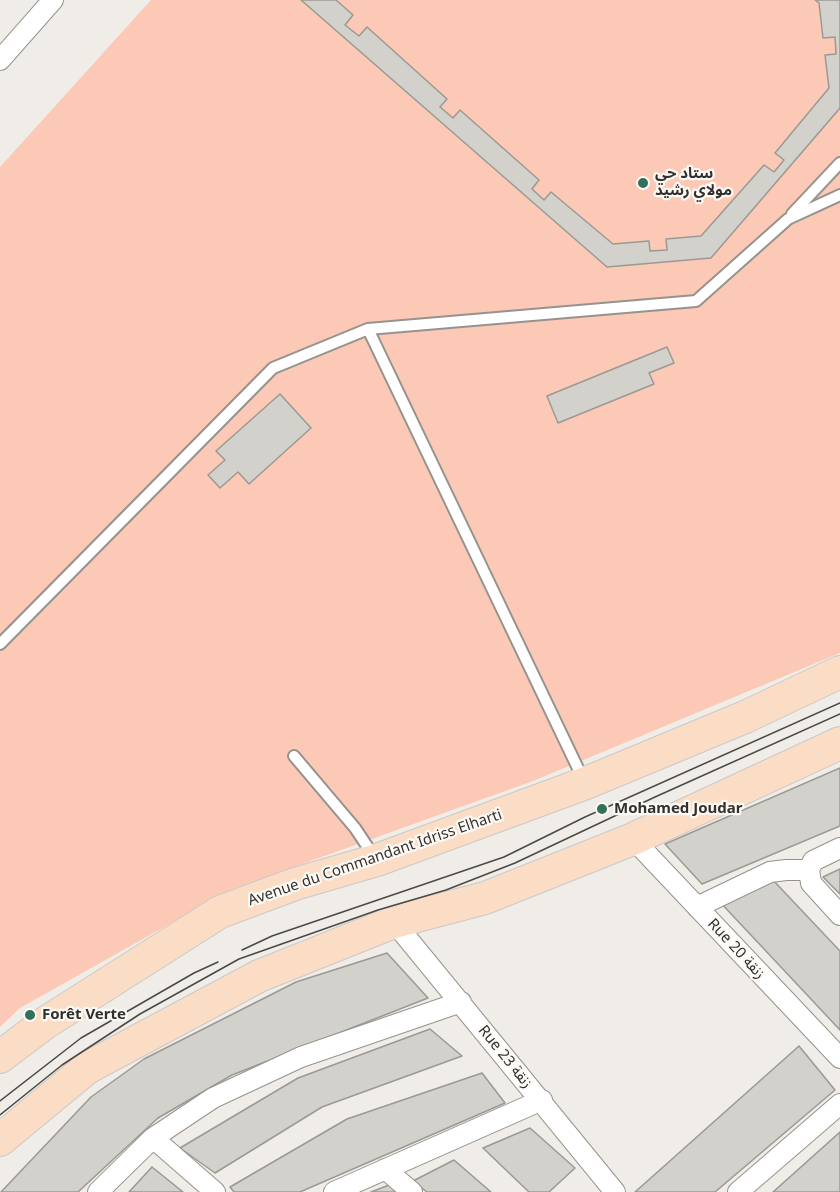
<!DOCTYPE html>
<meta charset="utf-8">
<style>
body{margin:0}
canvas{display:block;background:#f0ece7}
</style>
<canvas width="840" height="1192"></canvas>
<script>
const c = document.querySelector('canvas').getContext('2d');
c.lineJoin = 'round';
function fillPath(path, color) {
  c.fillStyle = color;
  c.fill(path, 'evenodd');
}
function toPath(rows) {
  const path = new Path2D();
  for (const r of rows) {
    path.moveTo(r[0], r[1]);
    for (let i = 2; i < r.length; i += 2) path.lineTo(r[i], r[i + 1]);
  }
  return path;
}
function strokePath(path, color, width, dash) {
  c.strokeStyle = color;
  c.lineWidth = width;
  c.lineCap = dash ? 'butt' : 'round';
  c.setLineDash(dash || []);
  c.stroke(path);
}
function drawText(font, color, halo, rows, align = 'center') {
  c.font = font + ' "Noto Sans","Noto Sans Arabic",sans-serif';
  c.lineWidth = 4.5;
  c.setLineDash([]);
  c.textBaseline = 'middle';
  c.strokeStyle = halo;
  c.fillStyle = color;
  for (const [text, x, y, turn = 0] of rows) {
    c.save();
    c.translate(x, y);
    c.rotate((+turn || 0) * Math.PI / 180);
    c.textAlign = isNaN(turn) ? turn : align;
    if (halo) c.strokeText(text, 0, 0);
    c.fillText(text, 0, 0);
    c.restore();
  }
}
const green = toPath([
 [151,0,840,0,840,653,533,781,230,890,20,1008,0,1027,0,167]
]);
const building = toPath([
 [301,0,336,0,353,15,345,25,359,36,367,27,447,99,440,107,453,118,460,110,539,180,532,189,544,200,551,192,613,244,649,241,650,251,667,250,666,239,701,236,764,165,774,172,784,160,775,153,829,88,825,55,836,54,835,37,823,38,819,3,815,0,840,0,840,108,711,258,607,267,301,0],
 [667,347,674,363,649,373,654,384,558,423,547,396,667,347],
 [280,394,311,428,249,484,238,472,220,488,208,475,225,460,216,451,280,394],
 [840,768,840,826,702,884,665,844,840,768],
 [840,869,840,894,823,877,840,869],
 [772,879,840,951,840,1030,719,901,772,879],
 [387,953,428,998,232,1075,158,1118,78,1192,1,1192,91,1097,144,1059,296,982,387,953],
 [430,1029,462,1056,322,1107,215,1173,180,1148,298,1078,430,1029],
 [799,1046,835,1090,715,1192,635,1192,799,1046],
 [482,1073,505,1103,300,1192,234,1192,230,1187,347,1119,482,1073],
 [530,1128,575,1168,549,1192,529,1192,483,1148,530,1128],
 [840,1132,840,1192,773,1192,840,1132],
 [454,1160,491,1192,427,1192,413,1181,454,1160],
 [152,1167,183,1192,129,1192,152,1167],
 [389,1185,397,1192,371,1192,389,1185]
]);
const lane = toPath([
 [792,214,840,163],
 [368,329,584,781],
 [0,644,273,368,368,329,696,301,788,219,840,195],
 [294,756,355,828,375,858]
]);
const street = toPath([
 [0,60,53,0],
 [633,839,840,1058],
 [840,848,813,861,809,870,811,883,840,915],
 [697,907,770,872,786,870,809,870],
 [394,922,615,1192],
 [153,1138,215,1192],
 [385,1169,412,1192],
 [98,1192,153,1138,213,1098,301,1057,461,1002],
 [334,1192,542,1100],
 [738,1192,840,1104]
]);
const primary = toPath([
 [0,1057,45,1023,220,912,295,884,377,860,586,783,745,717,840,672],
 [0,1140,87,1068,259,976,394,922,485,898,633,839,840,743]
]);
const tram = toPath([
 [242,950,272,936,504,857,585,817,840,703],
 [0,1101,81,1038,194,973,218,962],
 [0,1115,62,1065,140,1014,239,959,378,910,446,890,515,863,655,797,840,714]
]);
const markers = [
 [643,183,6,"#32705c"],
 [602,809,6,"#32705c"],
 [30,1015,6,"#32705c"]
];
const poiNames = [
 ["ستاد حي",655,174],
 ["مولاي رشيد",655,191],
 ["Mohamed Joudar",614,809],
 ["Forêt Verte",42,1015]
];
const streetNames = [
 ["Avenue du Commandant Idriss Elharti",375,858,-19],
 ["Rue 20 زنقة",736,949,47],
 ["Rue 23 زنقة",505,1057,51]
];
fillPath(green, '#fcc9b6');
fillPath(building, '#d2d1cb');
strokePath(building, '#9b9994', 1.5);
strokePath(lane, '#96938e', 14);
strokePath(street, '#96938e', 22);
strokePath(primary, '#c9c9c9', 34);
strokePath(lane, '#fff', 10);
strokePath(street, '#fff', 20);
strokePath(primary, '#fbddc5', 32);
strokePath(tram, '#4a4947', 1.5);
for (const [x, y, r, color] of markers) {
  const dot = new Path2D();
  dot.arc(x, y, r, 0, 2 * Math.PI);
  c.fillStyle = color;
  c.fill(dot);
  strokePath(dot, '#fdf9f4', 2);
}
drawText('bold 15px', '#31302e', '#fdf9f4', poiNames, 'left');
drawText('15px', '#31302e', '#fdf9f4', streetNames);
</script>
